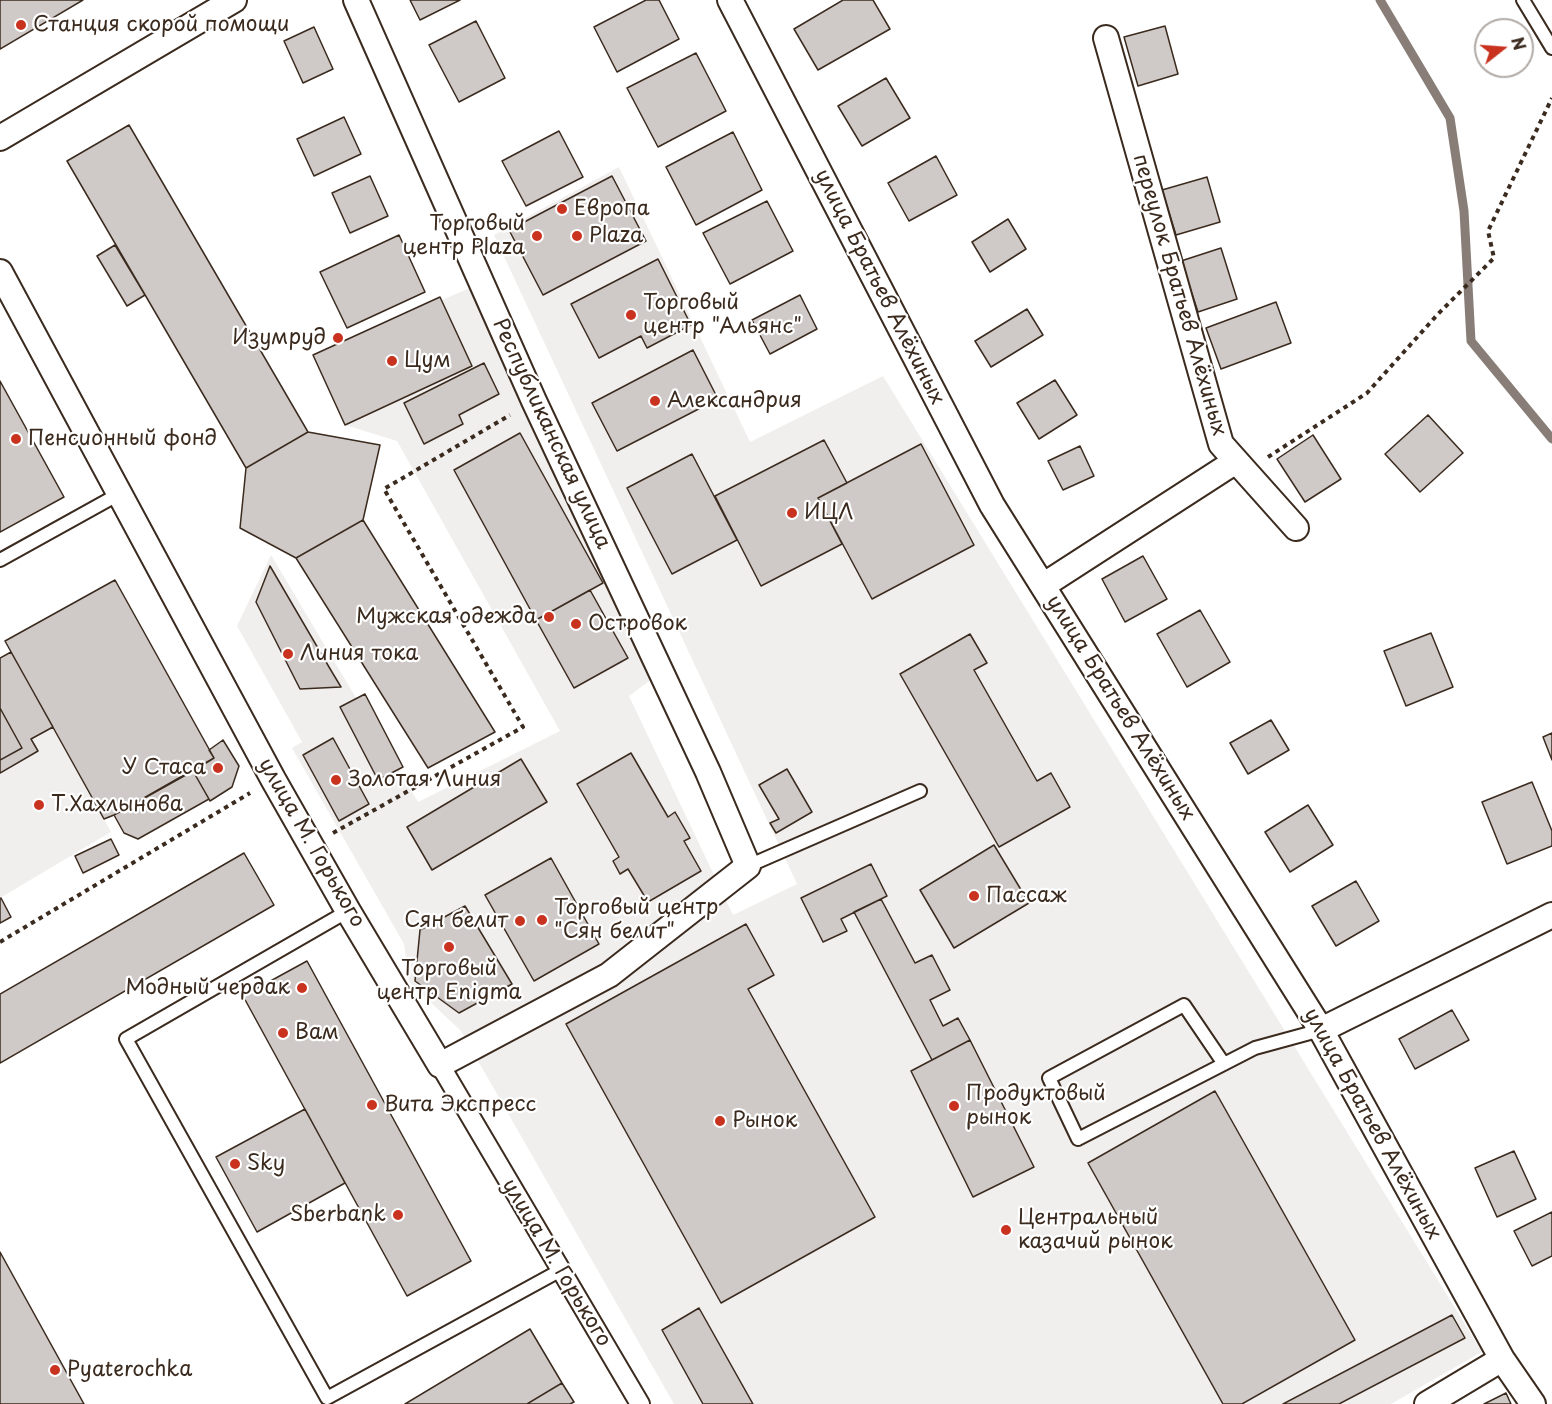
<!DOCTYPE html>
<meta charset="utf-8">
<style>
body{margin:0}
#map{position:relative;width:1552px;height:1404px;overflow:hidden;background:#fff;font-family:"Playpen Sans",sans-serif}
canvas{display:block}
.north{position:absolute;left:1474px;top:18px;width:60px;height:60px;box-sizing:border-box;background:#fff;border:2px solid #b1aaa5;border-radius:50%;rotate:73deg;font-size:16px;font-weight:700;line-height:24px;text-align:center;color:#3b2a1e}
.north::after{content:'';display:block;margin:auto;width:21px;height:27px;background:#c8321e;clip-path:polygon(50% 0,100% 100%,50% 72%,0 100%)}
</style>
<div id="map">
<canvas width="1552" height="1404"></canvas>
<div class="north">N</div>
</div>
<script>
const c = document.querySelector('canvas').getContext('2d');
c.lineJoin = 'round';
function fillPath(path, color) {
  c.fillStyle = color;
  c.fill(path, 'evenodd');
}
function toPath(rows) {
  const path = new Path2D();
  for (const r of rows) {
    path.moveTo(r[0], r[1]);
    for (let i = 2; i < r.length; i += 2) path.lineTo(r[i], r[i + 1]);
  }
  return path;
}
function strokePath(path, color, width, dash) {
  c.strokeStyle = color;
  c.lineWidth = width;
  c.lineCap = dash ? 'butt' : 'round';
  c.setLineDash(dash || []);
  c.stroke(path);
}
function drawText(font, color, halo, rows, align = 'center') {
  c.font = font + ' "Playpen Sans",sans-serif';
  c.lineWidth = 4.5;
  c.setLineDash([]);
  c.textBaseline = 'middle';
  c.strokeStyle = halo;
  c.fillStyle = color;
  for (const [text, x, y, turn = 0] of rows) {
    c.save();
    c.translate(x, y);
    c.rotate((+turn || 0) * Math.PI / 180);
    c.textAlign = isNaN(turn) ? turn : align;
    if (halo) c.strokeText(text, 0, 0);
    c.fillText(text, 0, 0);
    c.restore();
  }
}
const built = toPath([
 [619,167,750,442,883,376,1482,1352,1391,1404,674,1404,461,1031,409,982,404,944,292,748,302,742,237,626,271,555,418,802,560,731,397,441,345,425,313,355,470,288,652,679,629,696,733,915,797,884,494,235],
 [115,580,214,758,114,815,104,819,111,832,0,898,0,658,11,652,5,641]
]);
const stream = toPath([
 [1380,0,1450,118,1464,211,1471,341,1552,439]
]);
const building = toPath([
 [0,0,83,0,0,49,0,0],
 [410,0,460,0,420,20,410,0],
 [646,0,659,0,679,39,617,72,594,27,646,0],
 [843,0,873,0,890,29,818,70,794,29,843,0],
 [476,21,505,78,459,102,429,45,476,21],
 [1165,26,1178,74,1138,86,1124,37,1165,26],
 [314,27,333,69,303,83,284,41,314,27],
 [696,53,726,111,658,147,627,88,696,53],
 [886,78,910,118,862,146,838,106,886,78],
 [344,117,361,154,314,176,297,139,344,117],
 [129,125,308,432,246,468,67,161,129,125],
 [559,131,583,177,526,206,502,161,559,131],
 [733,132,762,190,696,225,666,167,733,132],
 [936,156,957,195,909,221,888,183,936,156],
 [370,176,388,216,350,233,332,193,370,176],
 [612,176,646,241,543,295,509,230,612,176],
 [1207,177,1220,222,1176,235,1162,190,1207,177],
 [767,201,793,251,730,284,703,233,767,201],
 [1008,219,1026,249,990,272,972,242,1008,219],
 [399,235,425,292,347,328,320,272,399,235],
 [115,245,145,295,127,306,97,256,115,245],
 [1221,248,1237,299,1198,312,1181,261,1221,248],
 [658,259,691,325,647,348,641,336,599,358,571,304,658,259],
 [800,295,817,329,770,354,752,320,800,295],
 [440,297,472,366,345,425,313,355,440,297],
 [1276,302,1291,343,1221,369,1206,328,1276,302],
 [1027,309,1043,335,991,367,975,341,1027,309],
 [693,350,718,399,617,451,592,403,693,350],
 [484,363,499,394,459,415,463,424,424,444,404,403,484,363],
 [1055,380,1077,415,1039,439,1017,403,1055,380],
 [0,381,64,497,0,532,0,381],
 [1428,415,1463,453,1420,492,1385,454,1428,415],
 [308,432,380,445,363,520,296,558,240,528,246,468,308,432],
 [520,433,603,583,536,620,454,470,520,433],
 [1313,435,1341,479,1305,502,1277,459,1313,435],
 [824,440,847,483,818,498,842,544,761,586,715,496,824,440],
 [921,444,974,545,872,599,818,498,921,444],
 [1080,446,1094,476,1063,490,1048,461,1080,446],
 [692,454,737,540,672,574,627,488,692,454],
 [363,520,495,732,428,768,296,558,363,520],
 [1143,556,1167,599,1125,622,1102,579,1143,556],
 [270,566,329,667,341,687,300,689,256,602,270,566],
 [115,580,214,758,114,815,104,819,5,641,115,580],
 [590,590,628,658,574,688,536,620,590,590],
 [1200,610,1230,662,1187,687,1157,634,1200,610],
 [1431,633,1453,687,1406,706,1384,651,1431,633],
 [970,634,987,663,974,670,1037,781,1051,773,1070,807,999,847,900,674,970,634],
 [11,652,53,727,31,739,38,751,0,773,0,760,22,748,0,708,0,658,11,652],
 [365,694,403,767,378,780,340,707,365,694],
 [0,708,22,748,0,760,0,708],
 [1271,720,1289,750,1248,774,1230,743,1271,720],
 [1552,733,1552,760,1543,737,1552,733],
 [333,738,369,804,339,821,303,755,333,738],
 [223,740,239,766,232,787,210,801,193,771,214,758,209,750,223,740],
 [631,753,668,817,675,812,690,838,684,841,701,871,648,902,628,869,620,874,613,861,619,857,577,784,631,753],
 [521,759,547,802,432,870,407,827,521,759],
 [787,769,812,812,776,833,770,823,779,819,759,785,787,769],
 [193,771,209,799,138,839,124,833,114,815,193,771],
 [1532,782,1552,831,1552,846,1507,864,1482,802,1532,782],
 [1308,805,1333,845,1290,872,1265,832,1308,805],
 [111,839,119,855,83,873,75,856,111,839],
 [994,845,1029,903,954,948,920,890,994,845],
 [244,853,274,905,0,1063,0,994,244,853],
 [551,858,599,944,534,981,485,895,551,858],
 [871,864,887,896,841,919,847,931,823,942,801,898,871,864],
 [1356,881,1379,921,1336,946,1312,906,1356,881],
 [1,898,11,917,0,923,0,899,1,898],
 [881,899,915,963,932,955,950,990,930,1000,943,1026,958,1018,970,1040,932,1060,854,912,881,899],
 [465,906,512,984,459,1013,415,981,420,930,465,906],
 [746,924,774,975,748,989,875,1217,721,1303,566,1024,746,924],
 [307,961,471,1261,407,1296,243,996,307,961],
 [1452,1010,1469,1040,1415,1069,1399,1039,1452,1010],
 [970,1040,1034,1167,973,1197,911,1071,970,1040],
 [1215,1091,1355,1340,1242,1404,1223,1404,1088,1163,1215,1091],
 [305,1109,345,1183,257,1232,216,1157,305,1109],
 [1514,1151,1536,1199,1497,1217,1475,1168,1514,1151],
 [1552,1212,1552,1256,1532,1266,1514,1231,1552,1212],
 [0,1252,84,1404,0,1404,0,1252],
 [699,1308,753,1404,703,1404,662,1330,699,1308],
 [1452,1315,1465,1338,1339,1404,1283,1404,1452,1315],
 [530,1329,562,1383,527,1404,405,1404,530,1329],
 [562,1383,574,1402,570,1404,527,1404,562,1383],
 [1506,1393,1511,1404,1484,1404,1506,1393]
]);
const path = toPath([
 [1268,457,1367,393,1438,314,1494,258,1488,231,1552,98],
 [333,833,523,727,384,489,510,415],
 [0,942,250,793]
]);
const service = toPath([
 [1523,0,1552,48],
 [0,560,119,494],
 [748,866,920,791],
 [348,911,126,1039,327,1398,561,1270],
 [1224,1064,1184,1005,1049,1078,1078,1139,1255,1048,1321,1030]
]);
const pedestrian = toPath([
 [440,1065,640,1404]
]);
const minor = toPath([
 [730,0,992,505,1321,1030,1502,1359,1533,1404],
 [1106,38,1221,444,1296,528],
 [0,138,234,0],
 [0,272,273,779,348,911,440,1065,609,975,748,866,708,772,534,401,356,0],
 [1044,585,1236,461],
 [1321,1030,1552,915],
 [1427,1404,1502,1359]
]);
const markers = [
 [21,25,6,"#c8321e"],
 [562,209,6,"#c8321e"],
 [537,236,6,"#c8321e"],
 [577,236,6,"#c8321e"],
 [631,315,6,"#c8321e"],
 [338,338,6,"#c8321e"],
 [392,361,6,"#c8321e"],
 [655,401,6,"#c8321e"],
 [16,439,6,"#c8321e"],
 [792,513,6,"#c8321e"],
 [549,617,6,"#c8321e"],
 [576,624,6,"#c8321e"],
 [288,654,6,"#c8321e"],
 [218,768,6,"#c8321e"],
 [336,780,6,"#c8321e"],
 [39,805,6,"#c8321e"],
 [974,896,6,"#c8321e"],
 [542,920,6,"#c8321e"],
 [520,921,6,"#c8321e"],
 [449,947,6,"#c8321e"],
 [302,988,6,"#c8321e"],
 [283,1033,6,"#c8321e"],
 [372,1105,6,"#c8321e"],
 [954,1106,6,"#c8321e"],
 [720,1121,6,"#c8321e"],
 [235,1164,6,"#c8321e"],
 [398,1215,6,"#c8321e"],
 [1006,1230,6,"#c8321e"],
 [55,1370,6,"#c8321e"]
];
const poiNames = [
 ["Станция скорой помощи",33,25],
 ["Европа",574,209],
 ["Торговый",525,224,"right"],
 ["центр Plaza",525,248,"right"],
 ["Plaza",589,236],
 ["Торговый",643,303],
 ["центр \"Альянс\"",643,327],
 ["Изумруд",326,338,"right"],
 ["Цум",404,361],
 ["Александрия",667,401],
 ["Пенсионный фонд",28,439],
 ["ИЦЛ",804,513],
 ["Мужская одежда",537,617,"right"],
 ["Островок",588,624],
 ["Линия тока",300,654],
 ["У Стаса",206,768,"right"],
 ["Золотая Линия",348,780],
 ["Т.Хахлынова",51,805],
 ["Пассаж",986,896],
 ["Торговый центр",554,908],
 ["\"Сян белит\"",554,932],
 ["Сян белит",508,921,"right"],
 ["Торговый",449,969,"center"],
 ["центр Enigma",449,993,"center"],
 ["Модный чердак",290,988,"right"],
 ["Вам",295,1033],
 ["Продуктовый",966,1094],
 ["рынок",966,1118],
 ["Вита Экспресс",384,1105],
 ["Рынок",732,1121],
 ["Sky",247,1164],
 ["Sberbank",386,1215,"right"],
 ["Центральный",1018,1218],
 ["казачий рынок",1018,1242],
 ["Pyaterochka",67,1370]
];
const streetNames = [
 ["улица Братьев Алёхиных",879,287,63],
 ["переулок Братьев Алёхиных",1179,295,74],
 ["Республиканская улица",551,434,65],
 ["улица Братьев Алёхиных",1120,708,58],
 ["улица М. Горького",311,843,60],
 ["улица Братьев Алёхиных",1372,1124,61],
 ["улица М. Горького",556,1263,59]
];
fillPath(built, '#f1efee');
strokePath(stream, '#887e77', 9);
fillPath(building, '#cfcac7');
strokePath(building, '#3b2a1e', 1.5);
strokePath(service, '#3b2a1e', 16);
strokePath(pedestrian, '#3b2a1e', 22);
strokePath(minor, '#3b2a1e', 28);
strokePath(path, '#3b2a1e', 4, [4.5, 4.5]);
strokePath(service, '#fff', 12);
strokePath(pedestrian, '#fff', 18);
strokePath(minor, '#fff', 24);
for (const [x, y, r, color] of markers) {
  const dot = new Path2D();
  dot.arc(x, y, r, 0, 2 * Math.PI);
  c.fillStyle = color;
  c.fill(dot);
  strokePath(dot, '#fff', 2);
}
drawText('21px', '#3b2a1e', '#fff', poiNames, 'left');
drawText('21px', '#3b2a1e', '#fff', streetNames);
</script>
